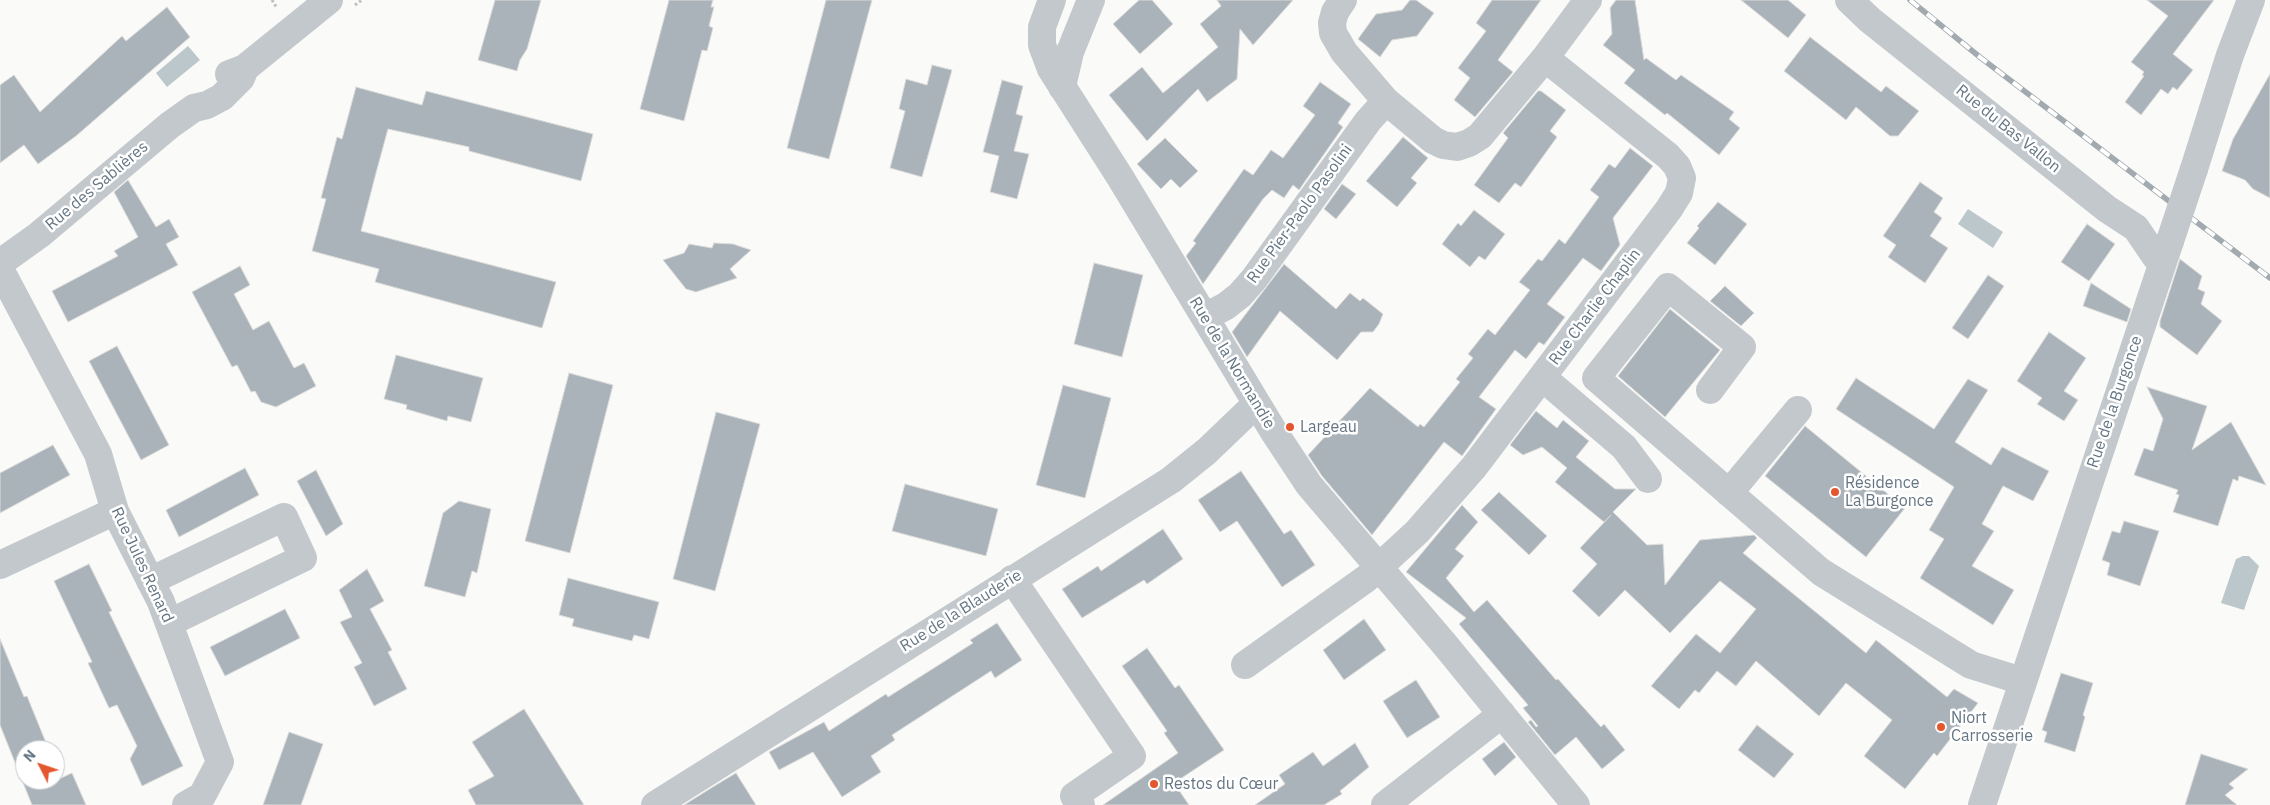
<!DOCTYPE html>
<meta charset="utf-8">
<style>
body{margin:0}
#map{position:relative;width:2270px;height:805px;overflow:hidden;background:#fafaf8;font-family:"IBM Plex Sans",sans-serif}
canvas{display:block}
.north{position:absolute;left:15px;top:740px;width:50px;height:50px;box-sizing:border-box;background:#fff;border:1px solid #c1c8cd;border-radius:50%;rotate:311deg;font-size:14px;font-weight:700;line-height:20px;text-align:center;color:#657683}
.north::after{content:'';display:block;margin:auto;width:18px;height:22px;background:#e4572e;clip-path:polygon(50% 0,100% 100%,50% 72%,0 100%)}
</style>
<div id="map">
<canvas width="2270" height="805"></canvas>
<div class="north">N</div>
</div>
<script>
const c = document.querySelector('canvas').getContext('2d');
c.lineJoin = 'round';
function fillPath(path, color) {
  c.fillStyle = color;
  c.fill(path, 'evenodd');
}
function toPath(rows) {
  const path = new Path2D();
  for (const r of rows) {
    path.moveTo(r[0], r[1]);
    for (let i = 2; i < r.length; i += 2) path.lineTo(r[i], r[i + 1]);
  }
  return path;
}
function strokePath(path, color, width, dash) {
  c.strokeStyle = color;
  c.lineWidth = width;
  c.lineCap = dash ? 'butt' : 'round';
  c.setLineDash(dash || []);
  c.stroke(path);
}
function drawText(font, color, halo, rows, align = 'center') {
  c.font = font + ' "IBM Plex Sans",sans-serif';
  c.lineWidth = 5;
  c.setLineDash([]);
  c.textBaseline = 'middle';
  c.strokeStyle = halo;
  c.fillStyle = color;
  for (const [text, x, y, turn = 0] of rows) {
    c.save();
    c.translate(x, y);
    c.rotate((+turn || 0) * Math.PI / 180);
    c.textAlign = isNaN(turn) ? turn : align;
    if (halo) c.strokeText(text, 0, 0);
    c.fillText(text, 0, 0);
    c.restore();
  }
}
const water = toPath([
 [188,46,200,60,167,87,156,73],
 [1968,209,2003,232,1993,248,1958,224],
 [2243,556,2249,556,2259,566,2244,610,2221,603,2236,559]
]);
const building = toPath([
 [495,0,541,0,527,49,520,60,517,71,478,60,495,0],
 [669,0,713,0,711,7,714,7,709,26,713,28,707,51,702,50,684,121,640,109,669,0],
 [826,0,872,0,829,159,787,148,826,0],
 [1139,0,1152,0,1173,24,1140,54,1113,24,1139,0],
 [1217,0,1293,0,1253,45,1240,29,1237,79,1207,102,1198,89,1147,141,1109,95,1142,67,1163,93,1218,47,1200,24,1221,6,1217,0],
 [1410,0,1416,0,1434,13,1417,36,1392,40,1380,57,1358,39,1376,14,1402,10,1410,0],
 [1492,0,1541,0,1498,60,1513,72,1475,117,1454,100,1470,78,1458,68,1486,31,1476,23,1492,0],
 [1616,0,1635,0,1644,60,1646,58,1676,80,1681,75,1734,112,1729,119,1740,128,1719,155,1667,113,1665,115,1624,83,1635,70,1603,45,1612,34,1610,8,1616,0],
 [1741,0,1788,0,1806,15,1788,38,1741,0],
 [2147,0,2214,0,2173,54,2193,70,2177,90,2173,87,2168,94,2161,89,2141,115,2125,102,2144,76,2142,75,2144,72,2131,62,2168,16,2147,0],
 [167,7,190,37,76,136,38,164,24,145,0,163,0,85,14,75,40,112,122,36,126,41,167,7],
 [1810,37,1881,92,1886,86,1919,111,1898,136,1890,136,1856,107,1846,120,1784,71,1810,37],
 [932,65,952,70,922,177,890,168,905,111,899,109,906,79,927,85,932,65],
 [2270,74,2270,198,2253,189,2245,180,2222,171,2233,139,2270,74],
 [1002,80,1023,86,1016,114,1023,116,1014,151,1029,154,1017,199,990,192,999,156,983,152,1002,80],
 [1320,82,1351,104,1338,123,1343,127,1299,190,1293,185,1284,198,1272,190,1263,199,1203,284,1186,256,1196,243,1193,241,1244,169,1253,175,1271,150,1283,158,1315,115,1303,106,1320,82],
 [356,87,422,105,426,91,593,134,581,181,469,151,469,147,388,129,376,173,361,231,556,282,542,328,375,282,379,269,312,251,326,199,321,198,337,137,342,139,356,87],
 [1538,91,1541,91,1566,110,1550,131,1557,137,1521,187,1515,183,1499,203,1474,185,1508,138,1503,133,1538,91],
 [1403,137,1428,158,1411,178,1417,183,1397,207,1366,181,1403,137],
 [1165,138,1198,171,1180,188,1171,179,1161,189,1137,164,1165,138],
 [1630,148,1653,166,1613,218,1620,245,1601,271,1583,258,1547,304,1565,317,1544,345,1539,342,1526,359,1515,350,1479,397,1496,409,1462,456,1444,442,1372,535,1322,476,1308,455,1370,388,1418,427,1420,424,1424,427,1460,382,1456,379,1473,358,1468,354,1488,329,1495,335,1530,290,1519,282,1538,259,1542,261,1559,239,1565,244,1599,197,1590,190,1609,164,1615,168,1630,148],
 [128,180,156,227,169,219,179,237,166,244,178,265,68,322,52,291,118,256,114,251,138,237,114,192,128,180],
 [1920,182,1943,198,1934,212,1942,218,1930,236,1948,248,1925,283,1888,257,1896,245,1883,236,1920,182],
 [1342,184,1356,194,1336,219,1324,209,1342,184],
 [1718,202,1747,224,1715,265,1687,243,1699,228,1697,226,1718,202],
 [1474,210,1505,234,1485,260,1479,256,1470,267,1442,244,1458,223,1461,226,1474,210],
 [2087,224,2115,244,2089,281,2061,262,2087,224],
 [714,243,733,244,751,250,730,269,737,278,696,292,686,289,663,260,684,253,689,244,712,248,714,243],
 [2180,259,2202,276,2198,289,2205,292,2201,304,2222,321,2197,355,2160,327,2160,321,2180,259],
 [1094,263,1143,275,1122,357,1074,344,1094,263],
 [1284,264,1336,309,1350,293,1360,301,1363,298,1383,314,1379,324,1373,332,1361,332,1337,360,1280,311,1247,357,1232,332,1284,264],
 [240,266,250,285,234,294,253,330,269,321,294,368,304,363,316,386,276,407,261,402,255,391,251,392,237,365,232,367,192,292,240,266],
 [1988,275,2004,286,1968,339,1952,328,1988,275],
 [2091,283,2131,309,2127,322,2083,306,2091,283],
 [1725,286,1754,313,1741,326,1710,301,1725,286],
 [1670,309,1720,350,1665,417,1618,376,1670,309],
 [2049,332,2086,358,2064,391,2078,400,2064,421,2037,404,2042,398,2017,381,2049,332],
 [117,346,169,445,141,460,89,361,117,346],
 [396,355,483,378,471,422,448,416,447,421,406,409,407,405,384,399,396,355],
 [569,373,613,385,570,553,525,541,569,373],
 [1856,378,1934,429,1968,379,1988,390,1955,442,1991,465,2002,447,2049,471,2033,501,2003,486,1982,524,1994,531,1972,566,2014,590,1993,625,1920,578,1944,539,1929,530,1954,487,1836,409,1856,378],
 [1063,385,1111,398,1085,498,1036,485,1063,385],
 [2147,387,2207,406,2192,450,2231,422,2266,485,2239,476,2238,481,2233,479,2218,526,2173,512,2179,495,2176,494,2178,490,2134,475,2144,448,2153,451,2163,419,2147,387],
 [1536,411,1557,428,1563,420,1589,441,1576,457,1615,489,1636,489,1613,512,1647,545,1663,544,1665,585,1700,540,1754,535,1757,538,1743,553,1866,653,1876,640,1947,697,1954,689,1978,703,1937,756,1934,753,1905,789,1864,756,1892,720,1846,683,1819,716,1756,661,1736,686,1717,671,1699,693,1695,690,1679,709,1651,686,1696,634,1720,653,1756,609,1720,581,1670,633,1625,590,1599,617,1572,591,1597,564,1580,548,1611,515,1604,522,1555,482,1567,468,1542,447,1523,455,1510,445,1536,411],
 [716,412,760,424,715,591,673,579,716,412],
 [1805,426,1905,508,1866,557,1765,476,1805,426],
 [53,445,70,475,0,513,0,473,53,445],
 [245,468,259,495,179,537,166,510,245,468],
 [316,470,343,524,326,536,297,481,316,470],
 [1241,471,1284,534,1291,530,1315,565,1282,587,1237,521,1220,532,1198,500,1241,471],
 [905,484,998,509,986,556,892,531,905,484],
 [1499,492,1547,536,1529,555,1481,510,1499,492],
 [459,501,491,509,477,573,472,571,465,597,424,586,443,513,459,501],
 [1462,505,1478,522,1455,549,1464,556,1446,578,1474,612,1487,600,1556,680,1558,679,1601,727,1604,724,1625,750,1602,769,1576,737,1555,755,1528,722,1531,720,1536,727,1538,726,1523,708,1528,705,1459,624,1466,618,1406,572,1462,505],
 [2124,521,2159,531,2140,586,2107,575,2110,563,2102,560,2112,531,2120,533,2124,521],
 [1163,529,1183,559,1147,584,1144,580,1082,618,1062,589,1098,566,1101,571,1163,529],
 [89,564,112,611,109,612,183,766,142,786,130,759,137,746,117,705,109,708,88,663,92,662,54,581,89,564],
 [367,569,384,601,370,609,392,650,388,652,407,689,374,706,354,667,362,663,340,622,352,617,339,590,367,569],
 [568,578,659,602,649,639,634,635,632,641,572,626,574,619,559,615,568,578],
 [285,609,300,638,225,676,210,647,285,609],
 [1364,619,1386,650,1344,680,1323,650,1364,619],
 [997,623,1022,660,995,678,991,671,892,735,895,740,871,756,881,772,842,797,813,752,779,770,769,752,824,722,829,731,886,694,888,697,945,661,973,643,970,640,997,623],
 [0,639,24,697,27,696,49,750,25,750,25,780,55,780,55,764,61,778,72,773,86,805,32,805,0,725,0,639],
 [1147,648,1175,688,1179,685,1224,750,1174,783,1189,805,1103,805,1178,753,1164,733,1167,731,1122,666,1147,648],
 [2061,673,2093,683,2083,715,2085,717,2075,752,2044,742,2047,732,2042,730,2061,673],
 [1416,680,1440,717,1407,738,1383,701,1416,680],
 [524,709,584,805,476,805,468,790,494,776,472,742,524,709],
 [1757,725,1794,754,1774,778,1738,750,1757,725],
 [289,732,323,744,301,805,263,805,289,732],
 [1504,742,1516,757,1495,776,1482,759,1504,742],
 [1355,743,1369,767,1340,791,1342,794,1324,805,1255,805,1285,784,1279,775,1313,752,1323,766,1355,743],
 [2201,754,2248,769,2229,784,2234,788,2225,795,2237,805,2185,805,2201,754],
 [736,773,756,805,684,805,716,785,736,773]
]);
const path = toPath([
 [272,0,277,8],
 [355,5,362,0]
]);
const minor = toPath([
 [1052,0,1042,27,1042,45,1051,69,1120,177,1274,432,1309,485,1446,646,1576,805],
 [1343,0,1335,12,1332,23,1333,33,1344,52,1386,101,1433,140,1443,145,1457,147,1469,143,1480,136,1545,58,1588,0],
 [1849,0,1870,20,2107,209,2136,228,2155,256,2162,262],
 [229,74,245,68,329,0],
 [1062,87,1070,52,1091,0],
 [2194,169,2230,55,2251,0],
 [0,263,39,235,170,125,194,108,207,105,222,97,241,78,245,68],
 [0,269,98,454,115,511,161,602,220,762,202,796,186,805],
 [1205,317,1226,306,1240,295,1254,279,1368,121,1386,101],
 [1542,377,1624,447,1648,479],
 [1710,390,1742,347,1668,287,1596,378,1821,572,1971,665,2022,681],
 [1729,493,1798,410],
 [0,565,115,511],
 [1012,579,1132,756,1074,796,1081,805],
 [150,581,284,517,303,558,169,623],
 [1245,665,1367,578,1417,532,1474,467,1669,209,1679,193,1682,178,1677,166,1668,156,1545,58],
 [655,805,1171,480,1207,451,1256,404],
 [1385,805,1502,714],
 [1982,805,2170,241]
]);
const rail = toPath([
 [1910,0,1981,58,2270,278]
]);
const minorBridge = toPath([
 [2170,241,2194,169]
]);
const markers = [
 [1290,427,5,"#e4572e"],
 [1835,492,5,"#e4572e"],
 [1941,727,5,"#e4572e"],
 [1154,784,5,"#e4572e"]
];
const streetNames = [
 ["Rue du Bas Vallon",2008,129,39],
 ["Rue des Sablières",97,186,-40],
 ["Rue Pier-Paolo Pasolini",1300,214,-54],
 ["Rue Charlie Chaplin",1595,307,-53],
 ["Rue de la Normandie",1232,363,59],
 ["Rue de la Burgonce",2115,402,-71],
 ["Rue Jules Renard",142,565,65],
 ["Rue de la Blauderie",961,611,-32]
];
const poiNames = [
 ["Largeau",1300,427],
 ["Résidence",1845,483],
 ["La Burgonce",1845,501],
 ["Niort",1951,718],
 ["Carrosserie",1951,736],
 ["Restos du Cœur",1164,784]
];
fillPath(water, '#bbc7cb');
fillPath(building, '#aab3b9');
strokePath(building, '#dcdcda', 1);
strokePath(path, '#bbbfc2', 3, [2.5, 2.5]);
strokePath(minor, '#c3c8cc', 28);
strokePath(rail, '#a2aab0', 5.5);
strokePath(rail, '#fff', 4, [11]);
strokePath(minorBridge, '#c3c8cc', 28);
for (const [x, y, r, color] of markers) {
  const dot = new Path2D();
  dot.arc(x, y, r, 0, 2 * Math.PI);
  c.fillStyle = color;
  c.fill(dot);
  strokePath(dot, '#fff', 2);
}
drawText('16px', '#657683', '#fff', streetNames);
drawText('16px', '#657683', '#fff', poiNames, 'left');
</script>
